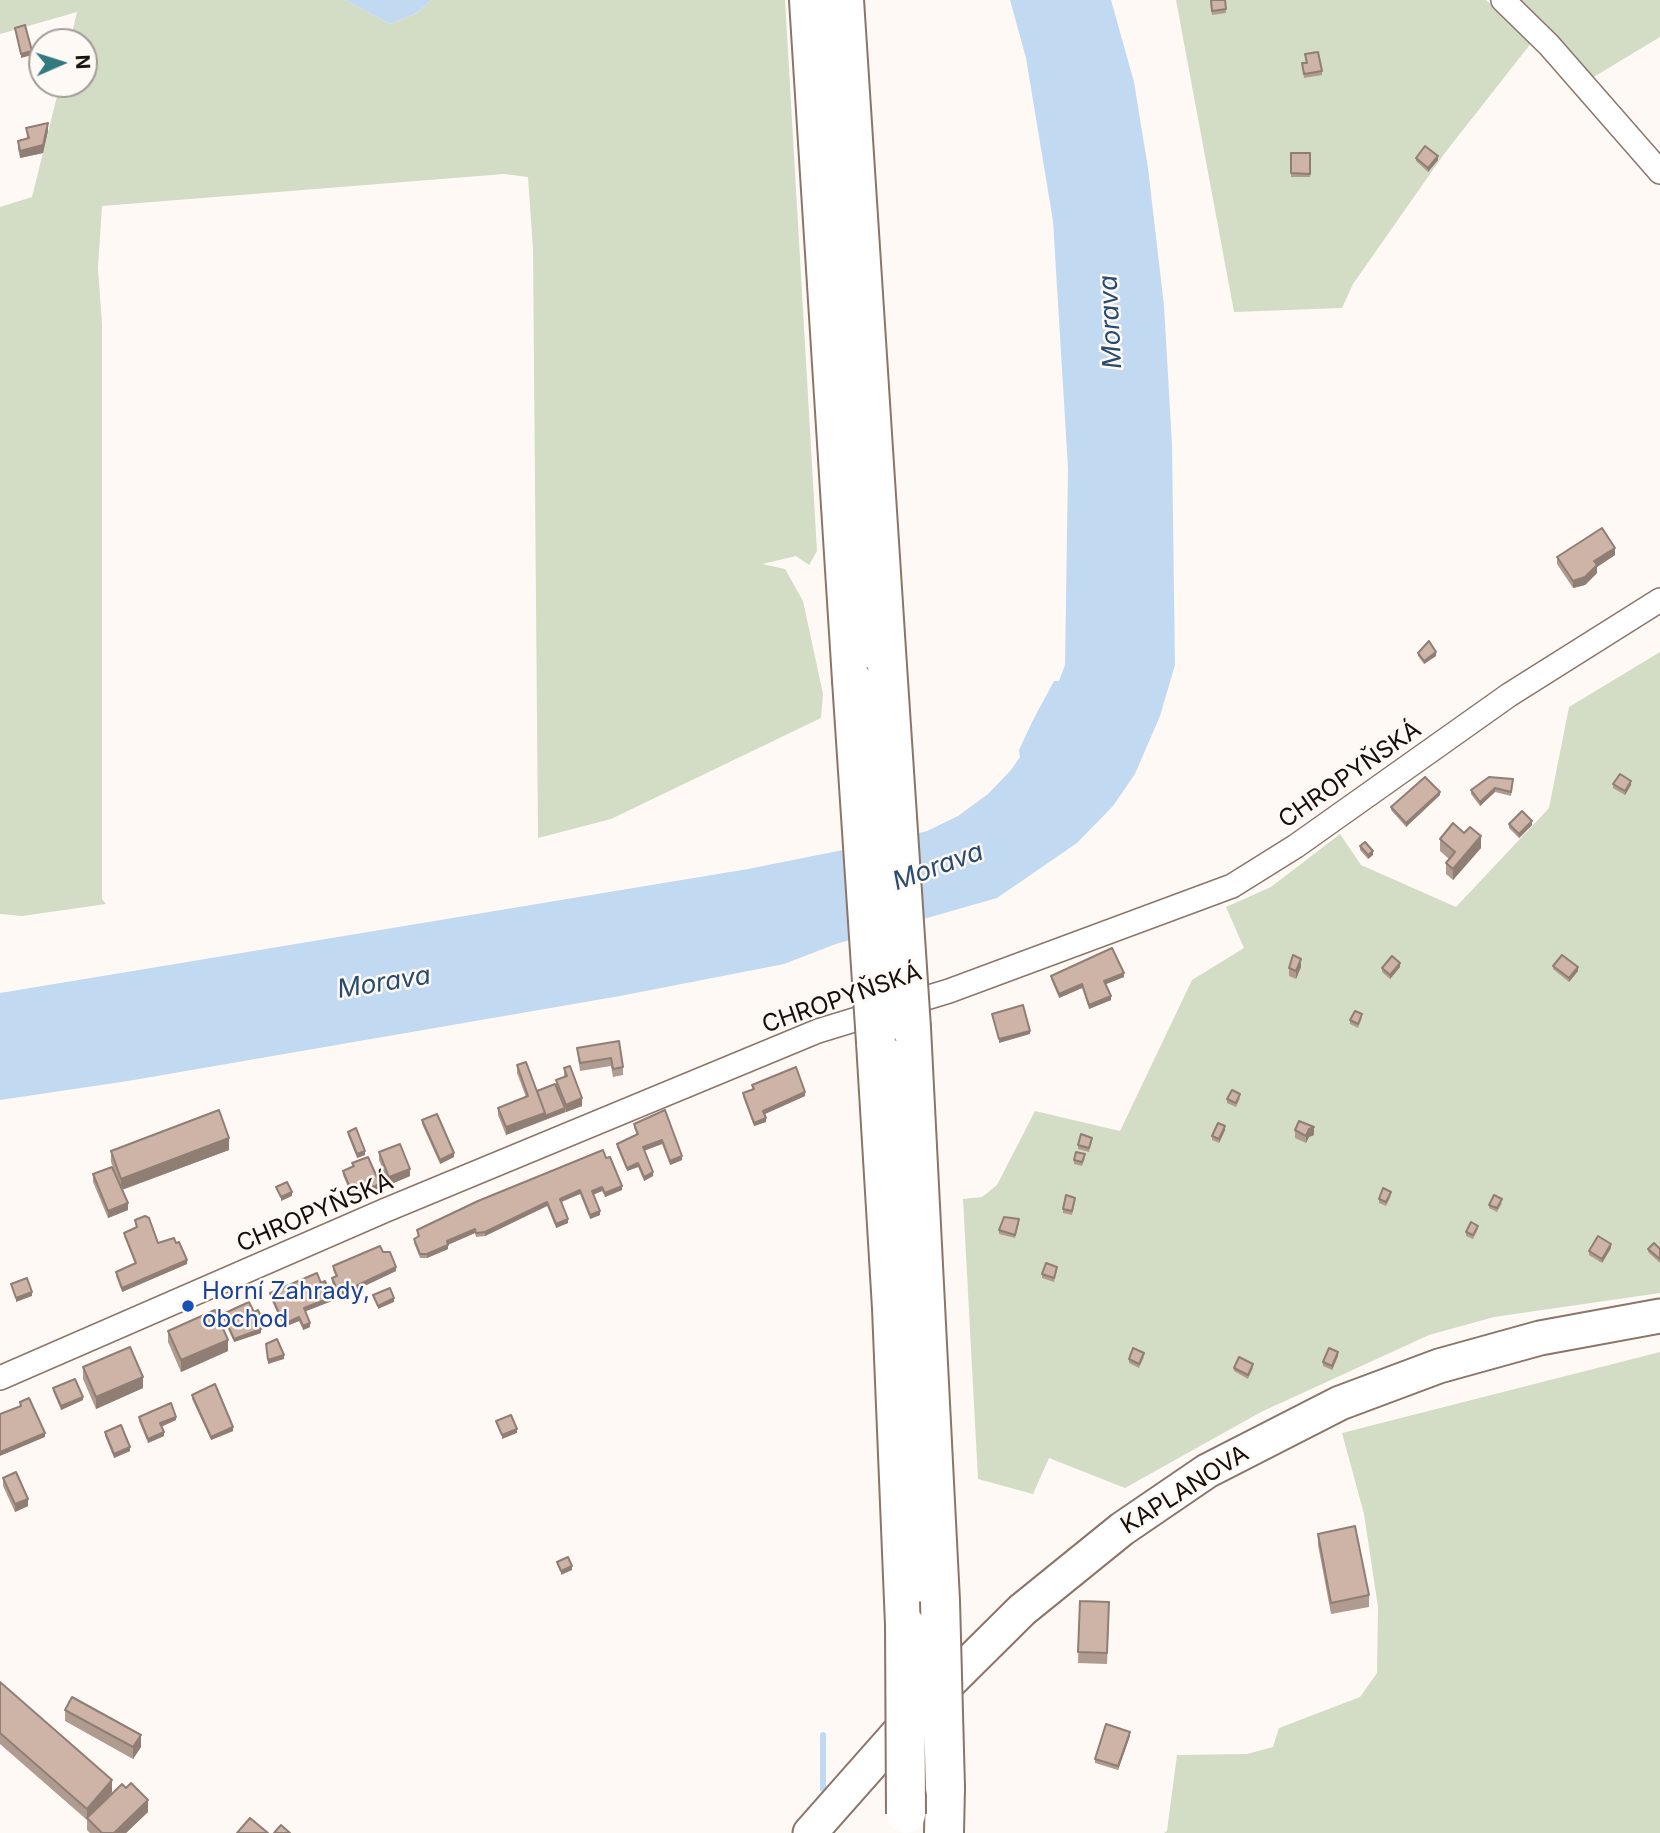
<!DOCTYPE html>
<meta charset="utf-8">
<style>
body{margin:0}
#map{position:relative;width:1660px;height:1833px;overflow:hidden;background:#fff9f6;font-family:Inter,sans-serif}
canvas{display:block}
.north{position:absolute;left:28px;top:28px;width:70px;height:70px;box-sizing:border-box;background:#fff9f6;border:2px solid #a29b97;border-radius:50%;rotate:87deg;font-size:19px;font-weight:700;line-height:28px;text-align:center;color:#170e09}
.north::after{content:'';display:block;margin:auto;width:24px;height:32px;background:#317b7f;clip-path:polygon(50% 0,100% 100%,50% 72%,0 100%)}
</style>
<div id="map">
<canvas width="1660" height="1833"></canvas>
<div class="north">N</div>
</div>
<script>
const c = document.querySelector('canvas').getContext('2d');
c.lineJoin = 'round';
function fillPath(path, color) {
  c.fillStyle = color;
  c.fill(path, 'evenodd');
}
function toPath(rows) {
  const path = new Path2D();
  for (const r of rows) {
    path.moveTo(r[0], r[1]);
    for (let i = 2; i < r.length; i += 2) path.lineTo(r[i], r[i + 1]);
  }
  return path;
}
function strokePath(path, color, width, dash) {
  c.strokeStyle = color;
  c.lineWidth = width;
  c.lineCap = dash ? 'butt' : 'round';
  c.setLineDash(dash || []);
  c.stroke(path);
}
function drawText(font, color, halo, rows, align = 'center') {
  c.font = font + ' Inter,sans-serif';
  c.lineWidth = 5;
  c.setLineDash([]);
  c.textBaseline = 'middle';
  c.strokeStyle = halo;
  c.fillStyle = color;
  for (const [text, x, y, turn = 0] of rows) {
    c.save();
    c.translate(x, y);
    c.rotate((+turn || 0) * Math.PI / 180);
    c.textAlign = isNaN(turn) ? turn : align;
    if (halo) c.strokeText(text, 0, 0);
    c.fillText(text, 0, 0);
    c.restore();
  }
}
const green = toPath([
 [0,0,345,0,390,24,417,13,431,0,785,0,817,551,809,565,796,556,762,564,785,569,803,601,823,694,821,718,611,819,538,838,533,249,528,177,504,174,102,206,98,268,102,324,102,899,106,904,22,916,0,914,0,207,32,197,60,84,84,84,84,42,70,42,77,12,0,34],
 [1176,0,1486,0,1532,42,1444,154,1353,284,1342,308,1234,312],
 [1515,0,1660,0,1660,37,1592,78],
 [1660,652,1660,1293,1494,1317,1429,1335,1261,1412,1125,1488,1049,1458,1033,1494,978,1479,963,1199,982,1197,997,1185,1035,1111,1120,1131,1192,980,1244,948,1226,907,1271,887,1340,834,1361,865,1456,907,1549,808,1569,707],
 [1660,1352,1660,1833,1164,1833,1167,1831,1177,1755,1247,1754,1273,1747,1279,1728,1360,1697,1377,1673,1378,1607,1364,1514,1342,1433]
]);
const water = toPath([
 [345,0,431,0,417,13,390,24],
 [1010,0,1111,0,1134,82,1148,168,1164,306,1172,444,1175,665,1160,716,1135,774,1113,806,1077,843,997,898,836,944,784,964,620,996,128,1081,0,1100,0,993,748,869,893,840,927,831,958,816,988,794,1011,770,1020,757,1019,750,1032,722,1054,681,1059,681,1065,665,1068,468,1053,221,1026,58]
]);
const stream = toPath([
 [823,1789,823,1735]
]);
const minor = toPath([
 [1503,0,1549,45,1660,172],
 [0,1378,386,1210,818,1031,949,991,1232,886,1296,846,1509,695,1660,600]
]);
const secondary = toPath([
 [810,1833,901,1730,1022,1610,1122,1529,1207,1471,1340,1403,1439,1366,1540,1338,1660,1316]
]);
const motorway = toPath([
 [809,0,852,680],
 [844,0,887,666],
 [911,1028,940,1601],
 [876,1042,892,1308,905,1625],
 [944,1833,945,1788]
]);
const motorwayBridge = toPath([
 [887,666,911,1028],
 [852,680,876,1042],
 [940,1601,945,1788],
 [905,1625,906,1814]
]);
const wall = toPath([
 [1210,0,1225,0,1226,13,1212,15],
 [1305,54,1322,71,1322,75,1304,78,1302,63,1306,63],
 [26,128,48,131,43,153,20,158,18,149,18,141,27,139],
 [1291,153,1310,153,1310,177,1291,177],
 [1416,158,1438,160,1428,172,1416,161],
 [1615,555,1597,567,1597,573,1585,585,1573,588,1557,564,1557,557],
 [1418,653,1436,656,1424,664,1418,656],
 [1513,779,1511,796,1495,792,1480,806,1471,794,1471,790],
 [1613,784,1631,785,1625,795,1613,788],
 [1440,795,1406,827,1391,810,1391,807],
 [1509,824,1532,825,1519,838,1509,828],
 [1440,839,1481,848,1453,880,1446,874,1446,863,1449,859,1440,851],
 [1360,846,1373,855,1368,859,1360,850],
 [1553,966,1578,971,1569,982,1553,969],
 [1301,967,1296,979,1289,976,1289,968],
 [1400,967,1390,979,1382,972,1382,968],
 [1051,976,1124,977,1105,984,1111,1000,1089,1009,1082,988,1059,998,1051,979],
 [1362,1018,1358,1028,1350,1024,1350,1020],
 [619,1041,623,1067,623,1075,613,1077,611,1066,580,1071,577,1048],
 [517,1065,537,1091,556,1085,556,1080,564,1077,564,1068,582,1106,506,1135,498,1115,498,1108,526,1097,517,1073],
 [752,1085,805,1096,764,1114,766,1122,754,1126,743,1097,743,1093,752,1090],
 [1240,1098,1236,1107,1227,1103,1227,1099],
 [665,1110,682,1160,670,1165,662,1144,644,1151,653,1176,644,1181,638,1167,627,1171,617,1147,617,1144,637,1135,634,1128,634,1124],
 [422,1120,454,1157,440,1164,422,1124],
 [1225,1130,1219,1143,1212,1140,1212,1136],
 [1295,1130,1314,1135,1309,1137,1306,1143,1295,1138],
 [348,1132,365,1155,357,1158,348,1135],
 [1092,1141,1089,1152,1078,1149,1078,1145],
 [229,1150,122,1190,128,1210,108,1218,93,1182,93,1174,115,1173,111,1162,111,1151],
 [379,1152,410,1176,389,1185,379,1160],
 [606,1158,622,1190,605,1197,602,1191,593,1195,600,1215,590,1219,580,1194,562,1202,568,1223,556,1228,547,1206,485,1236,476,1237,475,1233,448,1245,448,1249,427,1258,420,1258,414,1243,414,1239,418,1237,417,1230],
 [1085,1158,1082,1166,1074,1164,1074,1160],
 [352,1163,380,1188,353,1199,343,1175,343,1171,353,1167],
 [1391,1196,1386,1206,1379,1203,1379,1199],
 [1075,1201,1072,1215,1063,1213,1063,1209],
 [1502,1203,1497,1212,1489,1208,1489,1205],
 [135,1220,158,1243,187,1264,122,1292,116,1276,116,1272,135,1264,124,1236,124,1233,136,1227],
 [1019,1223,1015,1238,999,1234,999,1230],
 [1478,1229,1473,1239,1466,1236,1466,1232],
 [1611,1248,1602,1263,1589,1255,1589,1251],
 [1648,1249,1660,1249,1660,1263,1648,1252],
 [383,1252,396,1271,339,1298,332,1282,332,1278,336,1277,333,1270,333,1266],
 [1057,1271,1054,1282,1042,1278,1042,1274],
 [321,1283,332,1301,305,1311,310,1327,303,1330,299,1321,284,1327,270,1297,270,1293],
 [254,1312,264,1327,260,1329,261,1333,234,1342,223,1318,223,1314],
 [168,1331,228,1351,181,1372,168,1342],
 [1338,1356,1332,1370,1323,1366,1323,1362],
 [1144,1357,1139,1368,1129,1363,1129,1359],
 [83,1367,143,1388,96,1409,83,1379],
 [1234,1368,1253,1368,1248,1379,1234,1371],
 [53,1388,83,1400,61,1410,53,1391],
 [192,1395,233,1431,211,1440,192,1399],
 [139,1417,176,1420,161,1427,164,1436,148,1443,139,1421],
 [105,1432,130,1451,114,1458,105,1436],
 [3,1478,28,1506,15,1512,3,1486],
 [1318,1534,1369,1595,1369,1607,1331,1614,1318,1545],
 [1080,1601,1109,1613,1107,1664,1078,1663],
 [0,1682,112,1792,99,1806,148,1812,126,1833,90,1833,87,1830,87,1820,0,1744],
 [65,1710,141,1747,133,1759,65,1721],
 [1130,1736,1118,1770,1095,1763,1095,1759]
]);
const shadedWall = toPath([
 [32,51,32,55,21,58,21,54],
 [48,123,48,131,43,153,20,158,20,151],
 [1438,156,1438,160,1428,172,1428,168],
 [1615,548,1615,555,1597,567,1597,573,1585,585,1573,588,1573,581,1594,561],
 [1436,652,1436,656,1424,664,1424,661],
 [1631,781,1631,785,1625,795,1625,791],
 [1495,788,1495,792,1480,806,1480,802],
 [1440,792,1440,795,1406,827,1406,823],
 [1532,821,1532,825,1519,838,1519,834],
 [1481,836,1481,848,1453,880,1453,869],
 [1373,851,1373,855,1368,859,1368,855],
 [1301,959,1301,967,1296,979,1296,971],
 [1400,963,1400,967,1390,979,1390,975],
 [1578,967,1578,971,1569,982,1569,978],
 [1124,973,1124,977,1104,985,1104,981],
 [1082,984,1082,988,1059,998,1059,994],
 [1111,996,1111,1000,1089,1009,1089,1005],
 [1030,1031,1030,1034,999,1043,999,1039],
 [805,1092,805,1096,763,1115,763,1111],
 [582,1098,582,1106,566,1112,566,1105],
 [565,1108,565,1112,506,1135,506,1127,545,1113],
 [766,1118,766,1122,754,1126,754,1123],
 [1225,1126,1225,1130,1219,1143,1219,1139],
 [1314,1127,1314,1135,1309,1137,1306,1143,1306,1136,1309,1129],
 [229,1138,229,1150,121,1190,121,1179],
 [662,1140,662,1144,643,1151,643,1147],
 [365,1151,365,1155,357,1158,357,1154],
 [454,1153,454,1157,440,1164,440,1160],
 [682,1156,682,1160,670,1165,670,1161],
 [638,1163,638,1167,627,1171,627,1168],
 [410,1169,410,1176,389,1185,389,1177],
 [653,1172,653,1176,644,1181,644,1177],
 [380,1184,380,1188,353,1199,353,1195],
 [622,1186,622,1190,605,1197,605,1193],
 [602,1187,602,1191,592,1195,592,1191],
 [580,1190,580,1194,560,1202,560,1199],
 [292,1192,292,1196,281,1201,281,1197],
 [547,1202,547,1206,485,1236,485,1232],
 [128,1203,128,1210,108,1218,108,1211],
 [600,1211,600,1215,590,1219,590,1215],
 [568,1219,568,1223,556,1228,556,1224],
 [475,1229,475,1233,447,1245,447,1241],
 [1611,1244,1611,1248,1602,1263,1602,1259],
 [448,1245,448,1249,427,1258,427,1254],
 [187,1260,187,1264,122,1292,122,1288],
 [396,1267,396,1271,339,1298,339,1294],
 [32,1292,32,1296,16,1302,16,1298],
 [332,1297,332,1301,304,1312,304,1308],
 [394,1298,394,1302,378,1309,378,1306],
 [299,1317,299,1321,284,1327,284,1324],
 [310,1323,310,1327,303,1330,303,1326],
 [261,1329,261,1333,234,1342,234,1339],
 [228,1340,228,1351,181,1372,181,1360],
 [1338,1352,1338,1356,1332,1370,1332,1366],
 [284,1355,284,1359,268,1364,268,1360],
 [143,1377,143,1388,96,1409,96,1397],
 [83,1397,83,1400,61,1410,61,1406],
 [176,1417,176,1420,160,1427,160,1423],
 [233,1427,233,1431,211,1440,211,1437],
 [517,1429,517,1433,502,1439,502,1435],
 [164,1432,164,1436,148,1443,148,1439],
 [45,1433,45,1437,0,1456,0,1452],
 [130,1447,130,1451,114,1458,114,1454],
 [28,1499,28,1506,15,1512,15,1504],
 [572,1566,572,1570,561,1575,561,1571],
 [1130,1732,1130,1736,1118,1770,1118,1766],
 [141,1735,141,1747,133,1759,133,1747],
 [112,1780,112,1792,88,1819,87,1818,87,1820,87,1809],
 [148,1800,148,1812,126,1833,114,1833]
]);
const building = toPath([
 [1211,0,1225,0,1226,9,1212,11,1211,0],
 [25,25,32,51,21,54,15,28,25,25],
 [1318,52,1322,71,1304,74,1302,63,1307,63,1305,54,1318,52],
 [48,123,43,145,20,151,18,141,29,138,26,128,48,123],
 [1425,146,1438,156,1428,168,1416,158,1425,146],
 [1291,153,1310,153,1310,174,1291,173,1291,153],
 [1602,528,1615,548,1594,561,1597,565,1585,577,1573,581,1557,557,1602,528],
 [1429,641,1436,652,1424,661,1418,653,1429,641],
 [1620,774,1631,781,1625,791,1613,784,1620,774],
 [1425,777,1440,792,1406,823,1391,807,1425,777],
 [1489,777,1513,779,1511,792,1495,788,1480,802,1471,790,1489,777],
 [1522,811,1532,821,1519,834,1509,824,1522,811],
 [1453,823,1464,833,1470,827,1481,836,1453,869,1446,863,1455,852,1440,839,1453,823],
 [1365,842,1373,851,1368,855,1360,846,1365,842],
 [1112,948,1124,973,1104,981,1111,996,1089,1005,1082,984,1059,994,1051,976,1112,948],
 [1293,955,1301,959,1296,971,1289,968,1293,955],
 [1562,955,1578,967,1569,978,1553,966,1562,955],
 [1392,956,1400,963,1390,975,1382,968,1392,956],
 [1023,1005,1030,1031,999,1039,992,1014,1023,1005],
 [1355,1011,1362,1014,1358,1024,1350,1020,1355,1011],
 [619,1041,623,1067,613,1069,611,1058,580,1063,577,1048,619,1041],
 [526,1062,545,1113,506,1127,498,1108,528,1096,517,1065,526,1062],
 [570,1066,582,1098,566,1105,556,1080,567,1076,564,1068,570,1066],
 [796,1067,805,1092,763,1111,766,1118,754,1123,743,1093,754,1089,752,1085,796,1067],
 [555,1084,565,1108,545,1116,545,1113,537,1091,555,1084],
 [1232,1090,1240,1094,1236,1103,1227,1099,1232,1090],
 [219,1110,229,1138,121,1179,111,1151,219,1110],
 [665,1110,682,1156,670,1161,662,1140,643,1147,653,1172,644,1177,638,1163,627,1168,617,1144,638,1134,634,1124,665,1110],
 [437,1114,454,1153,440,1160,422,1120,437,1114],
 [1299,1121,1314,1127,1309,1129,1306,1136,1295,1130,1299,1121],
 [1218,1123,1225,1126,1219,1139,1212,1136,1218,1123],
 [356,1128,365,1151,357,1154,348,1132,356,1128],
 [1081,1134,1092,1138,1089,1148,1078,1145,1081,1134],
 [400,1144,410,1169,389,1177,379,1152,400,1144],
 [603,1150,606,1158,610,1157,622,1186,605,1193,602,1187,592,1191,600,1211,590,1215,580,1190,560,1199,568,1219,556,1224,547,1202,485,1232,476,1233,475,1229,447,1241,448,1245,427,1254,420,1254,414,1239,419,1236,417,1230,478,1201,603,1150],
 [1076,1152,1085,1154,1082,1162,1074,1160,1076,1152],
 [368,1157,380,1184,353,1195,343,1171,354,1166,352,1163,368,1157],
 [112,1167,128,1203,108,1211,93,1174,112,1167],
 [287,1182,292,1192,281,1197,276,1187,287,1182],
 [1383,1188,1391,1192,1386,1202,1379,1199,1383,1188],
 [1066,1195,1075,1198,1072,1211,1063,1209,1066,1195],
 [1494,1195,1502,1199,1497,1208,1489,1205,1494,1195],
 [145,1216,149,1218,158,1243,174,1238,176,1243,179,1242,187,1260,122,1288,116,1272,136,1263,124,1233,137,1227,135,1220,145,1216],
 [1004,1217,1019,1219,1015,1235,999,1230,1004,1217],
 [1471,1222,1478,1226,1473,1235,1466,1232,1471,1222],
 [1598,1236,1611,1244,1602,1259,1589,1251,1598,1236],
 [1654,1243,1660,1249,1660,1259,1648,1249,1654,1243],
 [380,1246,383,1252,390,1252,396,1267,339,1294,332,1278,337,1276,333,1266,380,1246],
 [1046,1263,1057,1267,1054,1278,1042,1274,1046,1263],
 [317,1273,321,1283,325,1281,332,1297,304,1308,310,1323,303,1326,299,1317,284,1324,270,1293,317,1273],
 [27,1278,32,1292,16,1298,11,1284,27,1278],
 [390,1288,394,1298,378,1306,373,1295,390,1288],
 [249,1302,254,1312,258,1310,264,1323,259,1325,261,1329,234,1339,223,1314,249,1302],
 [215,1310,228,1340,181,1360,168,1331,215,1310],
 [277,1339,284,1355,268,1360,266,1344,277,1339],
 [130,1347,143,1377,96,1397,83,1367,130,1347],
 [1133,1348,1144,1353,1139,1364,1129,1359,1133,1348],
 [1329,1348,1338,1352,1332,1366,1323,1362,1329,1348],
 [1239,1357,1253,1364,1248,1375,1234,1368,1239,1357],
 [75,1379,83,1397,61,1406,53,1388,75,1379],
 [215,1384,233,1427,211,1437,192,1395,215,1384],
 [29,1398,45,1433,0,1452,0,1414,21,1406,20,1402,29,1398],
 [171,1403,176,1417,160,1423,164,1432,148,1439,139,1417,171,1403],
 [511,1415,517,1429,502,1435,496,1421,511,1415],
 [121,1425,130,1447,114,1454,105,1432,121,1425],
 [16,1472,28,1499,15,1504,3,1478,16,1472],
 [1355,1526,1369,1595,1331,1603,1318,1534,1355,1526],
 [568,1557,572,1566,561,1571,557,1562,568,1557],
 [1080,1601,1109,1602,1107,1653,1078,1652,1080,1601],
 [0,1682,112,1780,87,1809,0,1733,0,1682],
 [72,1697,141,1735,133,1747,65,1710,72,1697],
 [1106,1724,1130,1732,1118,1766,1095,1759,1106,1724],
 [131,1783,148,1800,114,1833,102,1833,87,1818,122,1784,126,1788,131,1783],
 [250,1818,268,1833,237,1833,250,1818],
 [281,1825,290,1833,274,1833,281,1825]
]);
const markers = [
 [188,1306,7,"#1a4fb4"]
];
const streetNames = [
 ["CHROPYŇSKÁ",1350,775,-35],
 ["CHROPYŇSKÁ",842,999,-19],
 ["CHROPYŇSKÁ",315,1213,-23],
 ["KAPLANOVA",1185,1490,-32]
];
const transitNames = [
 ["Horní Zahrady,",202,1292],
 ["obchod",202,1320]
];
const waterNames = [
 ["Morava",1111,322,-93],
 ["Morava",938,867,-20],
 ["Morava",384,983,-9]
];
fillPath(green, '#d3dcc5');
fillPath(water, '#c1d9f1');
strokePath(stream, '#c1d9f1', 6);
strokePath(minor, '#8b7568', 26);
strokePath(secondary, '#8b7568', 37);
strokePath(motorway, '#8b7568', 42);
strokePath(minor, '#fff', 23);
strokePath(secondary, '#fff', 33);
strokePath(motorway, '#fff', 38);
strokePath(motorwayBridge, '#8b7568', 42, []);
strokePath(motorwayBridge, '#fff', 38);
fillPath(wall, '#b09b90');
fillPath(shadedWall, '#907e75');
fillPath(building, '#cdb4a7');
strokePath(building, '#907e75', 2);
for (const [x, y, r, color] of markers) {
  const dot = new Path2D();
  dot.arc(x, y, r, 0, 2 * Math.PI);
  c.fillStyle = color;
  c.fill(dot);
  strokePath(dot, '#fff9f6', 2.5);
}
drawText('24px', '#170e09', '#fff9f6', streetNames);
drawText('24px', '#164399', '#fff9f6', transitNames, 'left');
drawText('italic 26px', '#274c6e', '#fff9f6', waterNames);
</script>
